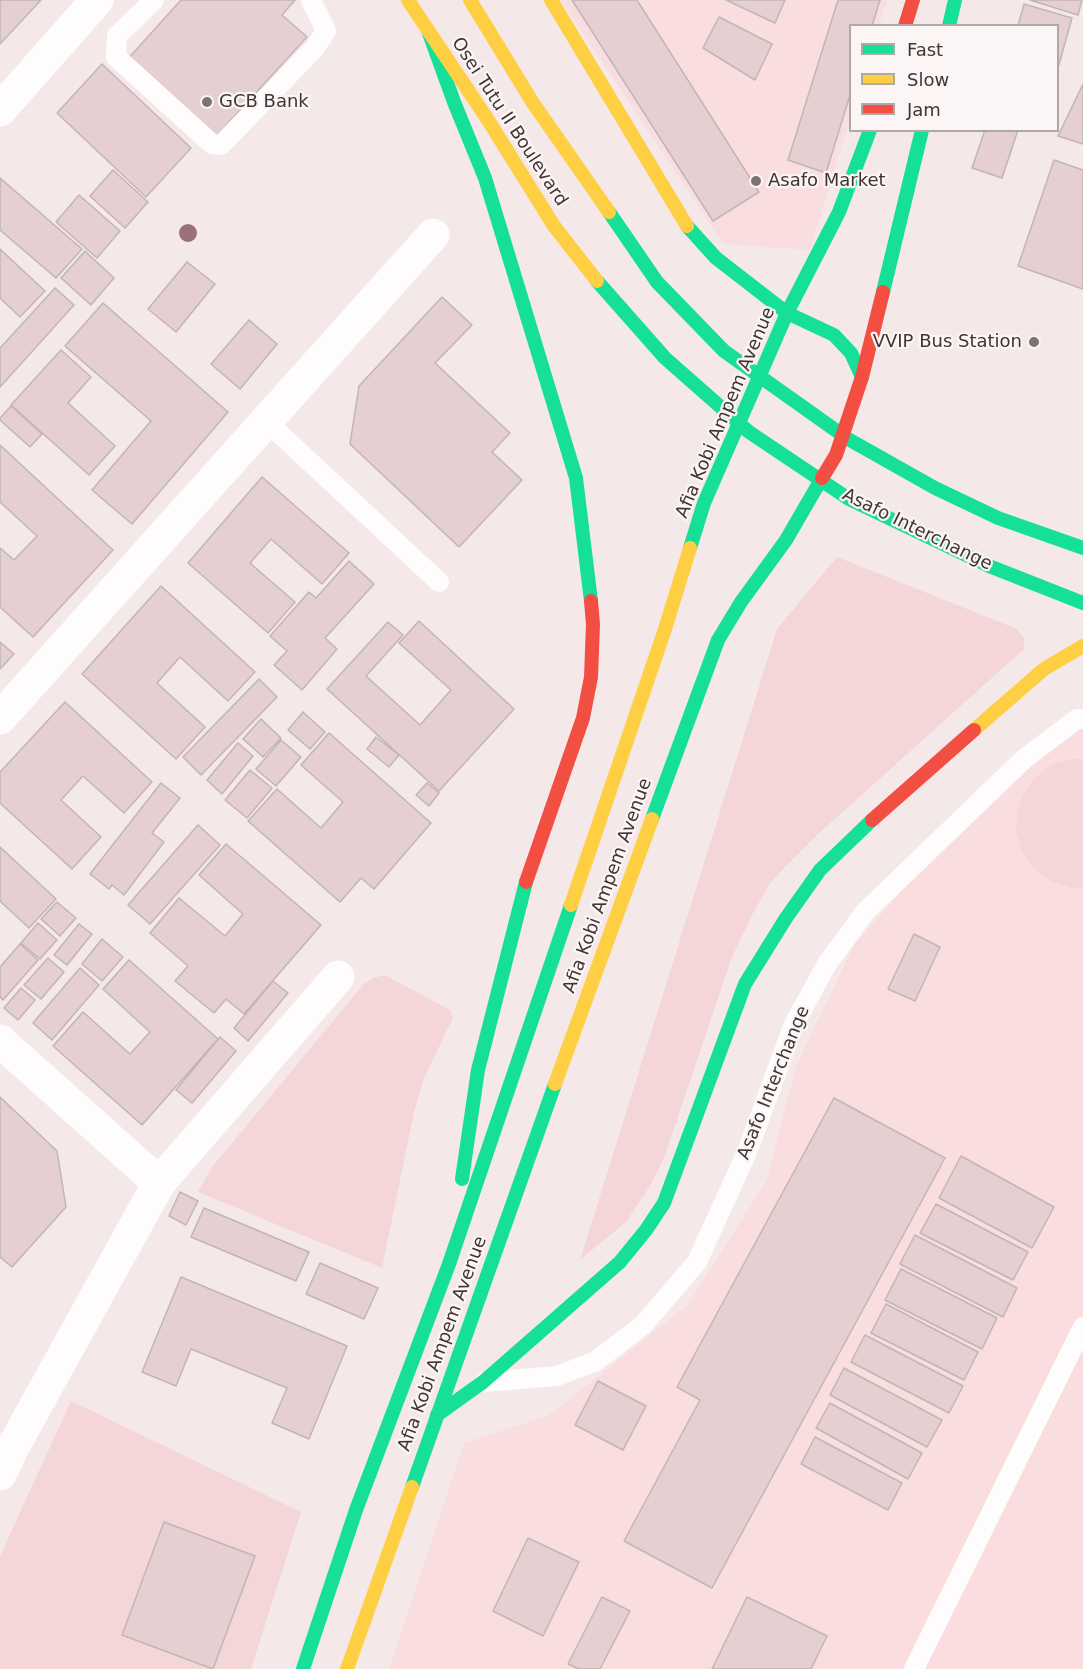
<!DOCTYPE html>
<style>
body{margin:0}
#map{position:relative;width:1083px;height:1669px;overflow:hidden;background:#f5e8e9;font-family:"DejaVu Sans",sans-serif}
canvas{display:block}
.legend{position:absolute;left:849px;top:24px;width:210px;height:108px;box-sizing:border-box;background:#fbf5f5;border:2px solid #b0a8a8;margin:0;padding:8px 10px;list-style:none;font-size:18px;color:#403435}
.legend li{display:flex;align-items:center;gap:12px;height:30px}
.legend b{width:30px;border:2px solid #b0a8a8}
</style>
<div id="map">
<canvas width="1083" height="1669"></canvas>
<ul class="legend">
<li><b style="height:8px;background:#16e098"></b>Fast</li>
<li><b style="height:8px;background:#ffcf43"></b>Slow</li>
<li><b style="height:8px;background:#f24e42"></b>Jam</li>
</ul>
</div>
<script>
const c = document.querySelector('canvas').getContext('2d');
c.lineJoin = 'round';
function fillPath(path, color) {
  c.fillStyle = color;
  c.fill(path, 'evenodd');
}
function toPath(rows) {
  const path = new Path2D();
  for (const r of rows) {
    path.moveTo(r[0], r[1]);
    for (let i = 2; i < r.length; i += 2) path.lineTo(r[i], r[i + 1]);
  }
  return path;
}
function strokePath(path, color, width, dash) {
  c.strokeStyle = color;
  c.lineWidth = width;
  c.lineCap = dash ? 'butt' : 'round';
  c.setLineDash(dash || []);
  c.stroke(path);
}
function drawText(font, color, halo, rows, align = 'center') {
  c.font = font + ' "DejaVu Sans",sans-serif';
  c.lineWidth = 4.5;
  c.setLineDash([]);
  c.textBaseline = 'middle';
  c.strokeStyle = halo;
  c.fillStyle = color;
  for (const [text, x, y, turn = 0] of rows) {
    c.save();
    c.translate(x, y);
    c.rotate((+turn || 0) * Math.PI / 180);
    c.textAlign = isNaN(turn) ? turn : align;
    if (halo) c.strokeText(text, 0, 0);
    c.fillText(text, 0, 0);
    c.restore();
  }
}
const built = toPath([
 [561,0,887,0,879,25,850,26,850,119,810,250,723,244],
 [1083,707,1083,1669,389,1669,464,1443,548,1416,687,1306,767,1180,796,1066,854,945,1034,741]
]);
const green = toPath([
 [837,557,1017,629,1024,638,1024,649,816,836,788,864,770,883,752,915,732,957,664,1158,650,1186,626,1222,580,1260,777,629],
 [1071,759,1083,759,1083,888,1071,888,1051,881,1035,869,1023,853,1016,834,1017,813,1023,794,1035,778,1051,765],
 [385,975,450,1010,453,1018,424,1078,414,1112,382,1268,198,1192,212,1167,363,985,373,978],
 [71,1401,301,1512,251,1669,0,1669,0,1556]
]);
const building = toPath([
 [0,0,41,0,0,44,0,0],
 [181,0,295,0,282,15,307,37,211,142,125,62,181,0],
 [572,0,637,0,759,192,713,221,572,0],
 [726,0,785,0,775,23,726,0],
 [838,0,880,0,872,26,850,26,850,95,826,173,788,160,838,0],
 [1030,0,1082,0,1078,15,1030,0],
 [1024,4,1072,18,1058,68,1058,26,1018,26,1024,4],
 [719,17,772,44,755,80,703,48,719,17],
 [102,64,191,148,146,197,57,113,102,64],
 [1083,84,1083,144,1058,136,1083,84],
 [985,130,1018,130,1002,178,972,168,985,130],
 [1054,160,1083,170,1083,289,1018,266,1054,160],
 [113,170,148,202,125,228,90,196,113,170],
 [0,178,82,249,56,278,0,230,0,178],
 [79,195,120,231,97,258,56,222,79,195],
 [0,249,45,291,20,317,0,298,0,249],
 [85,251,114,278,91,305,61,278,85,251],
 [187,262,215,284,176,332,148,309,187,262],
 [55,288,74,305,0,387,0,348,55,288],
 [442,297,472,325,435,363,510,433,492,452,522,480,459,547,350,444,359,386,442,297],
 [103,303,228,412,132,524,92,490,151,421,65,346,103,303],
 [249,320,277,344,240,389,211,364,249,320],
 [61,350,91,377,68,403,115,446,89,475,11,405,61,350],
 [11,406,42,434,30,447,0,420,0,418,11,406],
 [0,445,113,550,33,637,0,607,0,548,14,560,37,536,0,502,0,445],
 [262,477,349,553,322,584,271,539,250,563,295,602,268,633,188,563,262,477],
 [349,561,374,584,325,638,337,649,302,690,274,665,287,651,270,636,309,592,316,598,349,561],
 [161,586,255,672,228,701,180,657,157,683,205,727,176,759,82,674,161,586],
 [419,621,514,709,439,791,327,689,388,622,403,635,366,676,420,725,451,690,399,643,419,621],
 [0,642,14,654,0,669,0,642],
 [259,679,277,697,201,775,183,757,259,679],
 [65,702,152,782,124,813,83,776,61,800,101,837,72,869,0,803,0,772,65,702],
 [303,712,325,732,310,749,288,730,303,712],
 [261,719,281,738,263,757,243,739,261,719],
 [329,733,431,823,374,889,361,878,340,902,248,821,277,789,321,828,343,802,301,765,329,733],
 [376,737,399,755,389,767,367,749,376,737],
 [281,740,301,757,276,786,256,769,281,740],
 [238,743,253,756,222,794,207,780,238,743],
 [250,770,272,788,247,818,225,800,250,770],
 [161,783,180,798,152,833,164,842,124,895,112,885,109,889,90,874,161,783],
 [427,783,439,793,429,806,416,795,427,783],
 [198,825,220,845,150,924,128,905,198,825],
 [226,844,321,925,244,1014,226,999,214,1013,175,981,188,966,150,933,179,898,225,936,243,914,199,875,226,844],
 [0,847,56,899,29,928,0,901,0,847],
 [57,902,76,918,60,936,41,919,57,902],
 [38,923,57,940,40,959,21,943,38,923],
 [79,924,92,934,67,965,54,955,79,924],
 [914,934,940,947,915,1001,888,989,914,934],
 [102,939,123,957,102,981,82,964,102,939],
 [20,944,38,960,3,1000,0,997,0,967,20,944],
 [48,958,64,972,41,999,24,985,48,958],
 [129,960,218,1039,142,1125,53,1046,83,1012,130,1054,150,1032,103,989,129,960],
 [80,968,99,985,52,1040,33,1023,80,968],
 [273,981,288,993,248,1041,234,1028,273,981],
 [21,988,35,1000,18,1020,4,1008,21,988],
 [220,1037,236,1051,192,1103,176,1090,220,1037],
 [0,1097,57,1151,66,1207,12,1267,0,1257,0,1097],
 [834,1098,945,1158,712,1588,624,1541,700,1400,677,1387,834,1098],
 [961,1156,1054,1207,1032,1248,939,1198,961,1156],
 [180,1192,198,1201,186,1225,169,1216,180,1192],
 [936,1204,1028,1252,1013,1280,920,1233,936,1204],
 [204,1208,309,1252,296,1281,191,1237,204,1208],
 [915,1235,1017,1288,1003,1317,900,1264,915,1235],
 [320,1263,378,1288,364,1319,306,1294,320,1263],
 [901,1269,997,1318,982,1349,885,1300,901,1269],
 [181,1277,347,1346,309,1439,272,1423,287,1388,191,1349,176,1386,142,1372,181,1277],
 [886,1304,978,1352,964,1380,871,1333,886,1304],
 [865,1335,963,1386,949,1413,851,1362,865,1335],
 [844,1368,942,1420,927,1447,830,1395,844,1368],
 [598,1381,646,1406,623,1450,575,1425,598,1381],
 [830,1403,922,1453,908,1479,816,1428,830,1403],
 [815,1437,902,1483,888,1510,801,1464,815,1437],
 [164,1522,255,1556,213,1669,122,1635,164,1522],
 [528,1538,579,1562,543,1636,493,1611,528,1538],
 [602,1597,630,1611,600,1669,579,1669,568,1664,602,1597],
 [747,1597,827,1636,811,1669,712,1669,747,1597]
]);
const lane = toPath([
 [154,0,117,36,116,57,212,144,221,145,314,49,326,31,311,0],
 [266,421,439,582],
 [485,1382,557,1376,596,1361,643,1325,697,1262,747,1152,794,1024,827,964,865,912,1024,759,1077,719,1083,719],
 [914,1669,1083,1327]
]);
const street = toPath([
 [0,110,97,0],
 [0,718,433,235],
 [0,1041,159,1183,338,977],
 [0,1474,13,1447,159,1183]
]);
const fast = toPath([
 [949,26,955,0],
 [429,33,454,102,485,178,576,478,591,601],
 [609,212,657,282,724,351,848,439,935,488,998,518,1083,548],
 [687,226,716,258,787,313,834,335,851,353,862,377],
 [597,281,665,358,749,432,849,499,989,566,1083,603],
 [883,292,922,130],
 [690,548,704,503,787,313,839,212,870,130],
 [652,819,718,640,741,602,786,540,822,478],
 [462,1179,478,1070,526,882],
 [437,1415,483,1382,620,1262,646,1230,664,1203,745,984,786,918,820,870,872,820],
 [412,1487,555,1084],
 [303,1669,356,1510,449,1264,571,905]
]);
const slow = toPath([
 [408,0,488,120,554,226,597,281],
 [470,0,533,103,609,212],
 [551,0,687,226],
 [974,730,1044,669,1083,646],
 [571,905,665,629,690,548],
 [555,1084,652,819],
 [347,1669,412,1487]
]);
const jam = toPath([
 [905,26,913,0],
 [822,478,836,455,862,377,883,292],
 [872,820,974,730],
 [526,882,583,718,591,677,593,624,591,601]
]);
const trees = [
 [188,233]
];
const markers = [
 [207,102,6,"#7f7374"],
 [756,181,6,"#7f7374"],
 [1034,342,6,"#7f7374"]
];
const poiNames = [
 ["GCB Bank",219,102],
 ["Asafo Market",768,181],
 ["VVIP Bus Station",1022,342,"right"]
];
const streetNames = [
 ["Osei Tutu II Boulevard",509,122,57],
 ["Afia Kobi Ampem Avenue",726,413,-67],
 ["Asafo Interchange",917,530,26],
 ["Afia Kobi Ampem Avenue",608,886,-70],
 ["Asafo Interchange",774,1083,-68],
 ["Afia Kobi Ampem Avenue",443,1344,-70]
];
fillPath(built, '#f9dddf');
fillPath(green, '#f5d6d8');
fillPath(building, '#e5cfd1');
strokePath(building, '#c1b5b6', 1.5);
strokePath(lane, '#fefcfc', 20);
strokePath(street, '#fefcfc', 33);
strokePath(fast, '#16e098', 14);
strokePath(slow, '#ffcf43', 14);
strokePath(jam, '#f24e42', 14);
c.fillStyle = '#9c7079';
for (const [x, y] of trees) {
  c.beginPath();
  c.arc(x, y, 9, 0, 2 * Math.PI);
  c.fill();
}
for (const [x, y, r, color] of markers) {
  const dot = new Path2D();
  dot.arc(x, y, r, 0, 2 * Math.PI);
  c.fillStyle = color;
  c.fill(dot);
  strokePath(dot, '#fbf5f5', 2);
}
drawText('18px', '#403435', '#fbf5f5', poiNames, 'left');
drawText('18px', '#403435', '#fbf5f5', streetNames);
</script>
